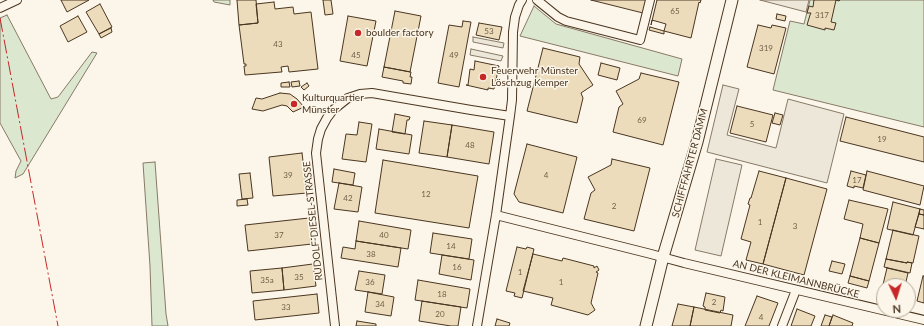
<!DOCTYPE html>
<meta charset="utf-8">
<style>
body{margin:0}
#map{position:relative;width:924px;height:326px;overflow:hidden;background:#fbf6e9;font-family:Lato,sans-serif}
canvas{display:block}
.north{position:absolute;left:876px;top:278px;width:40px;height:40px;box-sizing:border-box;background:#fbf6e9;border:1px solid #b4a999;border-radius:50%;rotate:176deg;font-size:11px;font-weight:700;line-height:16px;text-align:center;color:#4a3520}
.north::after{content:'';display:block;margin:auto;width:14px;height:18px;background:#c62828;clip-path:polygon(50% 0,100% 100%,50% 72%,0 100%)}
</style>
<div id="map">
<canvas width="924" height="326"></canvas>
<div class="north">N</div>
</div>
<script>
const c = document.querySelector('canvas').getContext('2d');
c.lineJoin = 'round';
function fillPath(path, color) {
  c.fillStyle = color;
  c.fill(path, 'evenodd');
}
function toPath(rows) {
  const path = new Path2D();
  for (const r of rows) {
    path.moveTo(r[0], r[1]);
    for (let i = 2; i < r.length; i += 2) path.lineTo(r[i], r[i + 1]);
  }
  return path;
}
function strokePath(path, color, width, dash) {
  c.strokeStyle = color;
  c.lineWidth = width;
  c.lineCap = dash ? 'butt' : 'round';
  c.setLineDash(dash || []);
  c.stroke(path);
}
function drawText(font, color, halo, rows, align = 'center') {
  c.font = font + ' Lato,sans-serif';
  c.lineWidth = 3;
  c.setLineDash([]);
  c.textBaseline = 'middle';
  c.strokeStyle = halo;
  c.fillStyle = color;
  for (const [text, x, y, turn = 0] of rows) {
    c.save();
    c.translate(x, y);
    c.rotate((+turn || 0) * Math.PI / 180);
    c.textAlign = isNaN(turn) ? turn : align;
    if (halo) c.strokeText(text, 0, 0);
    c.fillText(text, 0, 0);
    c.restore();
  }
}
const green = toPath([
 [213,0,230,0,230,5,214,2,213,0],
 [810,0,924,0,924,127,773,90,790,21,804,24,810,0],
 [534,6,556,24,682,59,678,76,520,36,534,6],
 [7,15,51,99,58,97,92,52,97,53,23,174,15,178,16,171,21,161,0,123,0,18,7,15],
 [155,162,166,314,168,326,152,326,150,266,143,163,155,162]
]);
const parking = toPath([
 [760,0,809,0,806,12,760,0],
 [473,37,504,43,503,48,473,42,473,37],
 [471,49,503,56,501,61,470,55,471,49],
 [723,85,739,89,727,135,776,148,788,99,844,114,827,183,707,152,723,85],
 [716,159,742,165,721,256,695,250,716,159]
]);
const building = toPath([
 [61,0,89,0,67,12,61,0],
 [237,0,256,0,258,23,239,25,237,0],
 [323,0,331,0,333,14,325,15,323,0],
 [591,0,646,0,643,13,591,0],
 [657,0,701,0,700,3,699,2,691,38,664,31,666,24,652,20,651,25,657,0],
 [814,0,840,0,839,1,836,0,831,22,836,23,834,30,825,28,825,30,807,25,810,15,811,13,807,13,809,6,813,7,814,0],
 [274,2,275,9,293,7,294,14,311,12,318,69,289,72,288,66,281,67,282,72,281,72,245,75,244,66,246,66,246,64,244,64,239,25,258,23,256,4,274,2],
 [100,4,112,27,99,34,86,12,100,4],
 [395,11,421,16,410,72,384,67,395,11],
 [777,14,786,16,785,21,776,19,777,14],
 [78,16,87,32,68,42,60,26,78,16],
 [348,16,376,21,367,66,340,61,348,16],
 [463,21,471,22,459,87,438,83,449,25,462,27,463,21],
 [479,23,502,27,499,40,476,35,479,23],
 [758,25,771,28,772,25,786,28,774,74,747,67,758,25],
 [650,27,664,31,664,34,649,30,650,27],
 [111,28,112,32,101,38,99,34,111,28],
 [543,48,580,57,579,64,593,85,581,93,583,98,577,123,527,111,543,48],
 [475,61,499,66,494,89,488,88,488,90,466,85,468,85,470,69,474,70,475,61],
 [601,63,620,68,617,80,598,75,601,63],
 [384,67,411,72,410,77,412,77,411,84,403,83,403,81,382,77,384,67],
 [641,73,679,82,663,145,613,132,619,107,623,104,616,91,639,79,641,73],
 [299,81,300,86,292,87,291,82,299,81],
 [289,82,290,87,281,87,281,83,289,82],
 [307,83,309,86,304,90,301,87,307,83],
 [280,93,290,94,297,99,304,107,293,112,287,106,282,105,263,111,252,109,256,98,262,99,280,93],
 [737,106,773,115,766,142,730,133,737,106],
 [775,113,783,115,780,125,772,123,775,113],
 [395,114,410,117,409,120,407,120,405,134,392,132,395,114],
 [846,117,924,137,924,162,840,141,846,117],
 [424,121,452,125,447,157,419,153,424,121],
 [359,122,372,124,366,162,342,159,346,134,357,135,359,122],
 [452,125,494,132,489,164,447,157,452,125],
 [379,129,412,135,409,154,376,149,379,129],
 [527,144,577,157,563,213,519,202,514,194,527,144],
 [302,153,307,193,273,196,269,157,302,153],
 [612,159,650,168,634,231,584,219,591,193,595,190,588,177,611,165,612,159],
 [383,160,478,176,469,228,375,213,383,160],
 [334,169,355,173,353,185,332,182,334,169],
 [759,171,786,178,763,264,746,260,751,242,741,239,750,205,748,204,750,198,751,198,759,171],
 [851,171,866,175,863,188,854,186,854,188,847,186,851,171],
 [867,171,924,186,920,205,863,190,867,171],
 [250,173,253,198,242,199,239,174,250,173],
 [786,178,827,189,804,275,763,264,786,178],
 [339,183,362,187,358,212,334,209,339,183],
 [247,199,248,205,237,206,237,200,247,199],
 [849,200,888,209,879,243,860,238,863,224,844,219,849,200],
 [893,202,920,209,913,235,887,229,893,202],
 [920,209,924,210,924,215,919,214,920,209],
 [919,214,924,215,924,229,915,227,919,214],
 [309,218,312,244,248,251,245,225,309,218],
 [359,221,411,230,408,249,356,241,359,221],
 [893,230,919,236,913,263,907,262,907,263,886,259,893,230],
 [433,233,472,239,469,259,430,253,433,233],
 [860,238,879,243,869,281,850,276,860,238],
 [356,241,401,248,398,267,341,258,343,247,355,249,356,241],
 [517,247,526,249,527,247,534,249,522,298,514,296,515,293,506,291,517,247],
 [533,254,562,261,563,258,594,266,594,268,597,266,599,270,596,272,598,273,591,303,595,310,588,315,551,305,553,298,523,291,533,254],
 [442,255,474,260,471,280,439,274,442,255],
 [886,259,907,263,907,262,912,263,910,273,884,267,886,259],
 [832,261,845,264,842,274,829,271,832,261],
 [313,264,316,286,284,290,282,268,313,264],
 [282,268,284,290,252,293,250,271,282,268],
 [887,268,908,273,905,286,884,286,884,294,881,293,887,268],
 [359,271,385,275,382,294,355,290,359,271],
 [850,276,869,281,867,288,848,283,850,276],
 [923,276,924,276,924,303,917,301,923,276],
 [418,280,470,289,467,308,415,300,418,280],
 [368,292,394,297,391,316,365,312,368,292],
 [706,293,725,297,723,311,721,310,720,313,705,310,705,307,703,306,706,293],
 [317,294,319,313,255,320,253,301,317,294],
 [757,296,778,303,769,326,745,326,757,296],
 [422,301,461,307,458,326,451,326,419,321,422,301],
 [678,304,694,307,690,326,672,326,678,304],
 [694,307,733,315,731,326,690,326,694,307],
 [797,309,815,316,811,326,791,326,797,309],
 [825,315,832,317,829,326,821,326,825,315],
 [833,315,853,323,852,326,829,326,833,315],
 [497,319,510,323,509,326,495,326,497,319],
 [357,321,376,324,376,326,356,326,357,321]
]);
const street = toPath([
 [537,0,558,17,566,21,640,40,650,0],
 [0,8,17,0],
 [496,215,651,254,684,263,924,320],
 [335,326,316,153,318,139,321,129,327,118,333,110,348,98,360,94,372,93,471,110,510,116],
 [477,326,496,215,510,116,512,100,513,32,515,17,519,5,522,0],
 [782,326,796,290]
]);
const secondary = toPath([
 [646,326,663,257,697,142,732,0]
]);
const power = toPath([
 [0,18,58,326]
]);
const markers = [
 [358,33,4,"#c62828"],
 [483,77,4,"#c62828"],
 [294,104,4,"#c62828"]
];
const numberNames = [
 ["65",675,11],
 ["317",822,15],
 ["53",489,31],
 ["43",278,44],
 ["319",766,48],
 ["45",356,55],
 ["49",454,55],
 ["69",642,120],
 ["5",752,124],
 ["19",882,139],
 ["48",470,145],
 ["39",288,175],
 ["4",546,175],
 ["17",857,180],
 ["12",426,194],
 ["42",348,198],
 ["2",614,206],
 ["1",760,222],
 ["3",795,226],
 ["37",279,235],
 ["40",384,235],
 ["14",451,246],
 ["38",371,254],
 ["16",457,267],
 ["1",520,272],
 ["35",299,277],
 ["35a",267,280],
 ["36",370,282],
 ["1",561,282],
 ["18",442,294],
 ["2",714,302],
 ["34",380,304],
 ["33",286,307],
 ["20",440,314],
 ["4",761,317]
];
const poiNames = [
 ["boulder factory",366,33],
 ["Feuerwehr Münster",491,71],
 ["Löschzug Kemper",491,83],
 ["Kulturquartier",302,98],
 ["Münster",302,110]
];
const streetNames = [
 ["SCHIFFFAHRTER DAMM",690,163,-75],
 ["RUDOLF-DIESEL-STRASSE",313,221,-96],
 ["AN DER KLEIMANNBRÜCKE",796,279,14]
];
fillPath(green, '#dce7d0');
strokePath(green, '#887966', 1);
fillPath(parking, '#ede7d9');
strokePath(parking, '#887966', 1);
fillPath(building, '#ecdcbc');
strokePath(building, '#4a3520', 1);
strokePath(street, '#4a3520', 10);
strokePath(secondary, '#4a3520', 13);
strokePath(street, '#fbf6e9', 8);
strokePath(secondary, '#fbf6e9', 11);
strokePath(power, '#c62828', 1, [14, 3, 2, 3]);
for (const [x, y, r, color] of markers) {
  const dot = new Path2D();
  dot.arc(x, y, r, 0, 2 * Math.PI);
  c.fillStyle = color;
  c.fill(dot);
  strokePath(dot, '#fbf6e9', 1.5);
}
drawText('8px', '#725f47', null, numberNames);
drawText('10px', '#4a3520', '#fbf6e9', poiNames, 'left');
drawText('10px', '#4a3520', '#fbf6e9', streetNames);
</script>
